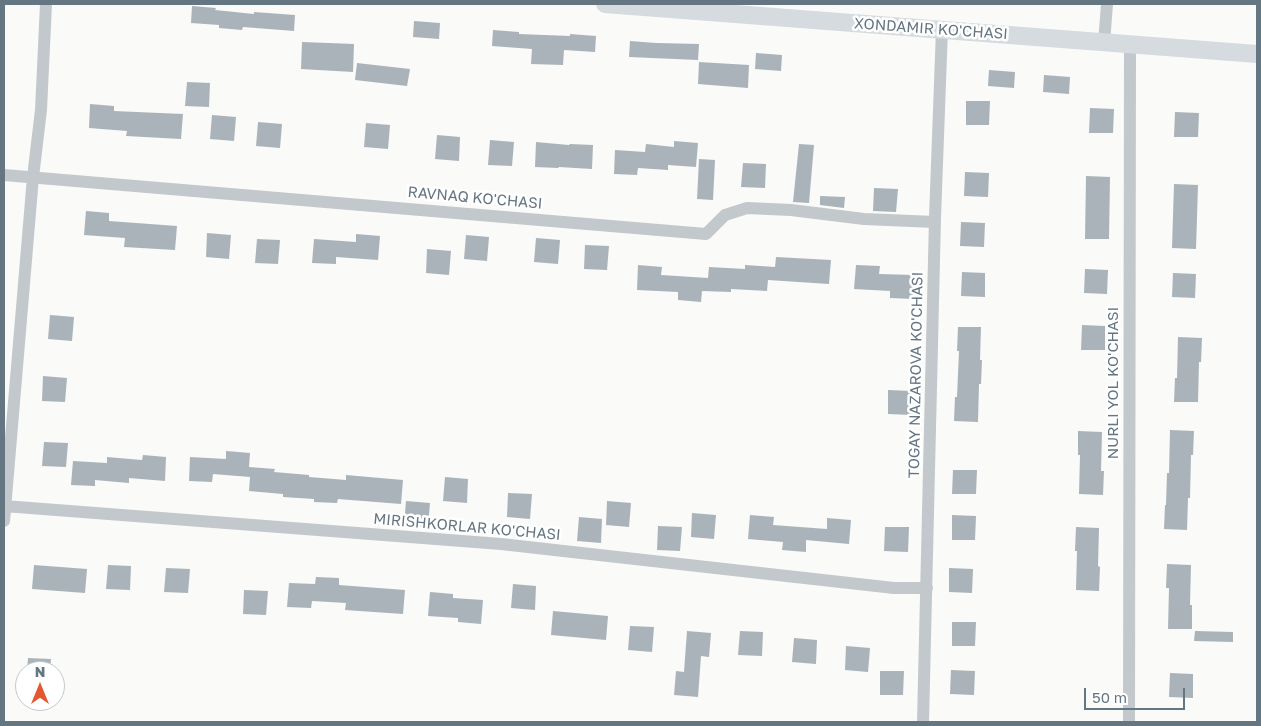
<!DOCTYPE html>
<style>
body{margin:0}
#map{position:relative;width:1261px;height:726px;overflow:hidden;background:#fafaf8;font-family:"Golos Text",sans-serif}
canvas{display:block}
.frame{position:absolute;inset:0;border:5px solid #657683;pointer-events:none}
.north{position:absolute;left:15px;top:661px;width:50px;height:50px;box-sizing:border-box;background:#fff;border:1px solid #c1c8cd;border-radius:50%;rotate:0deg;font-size:14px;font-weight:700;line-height:20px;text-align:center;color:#657683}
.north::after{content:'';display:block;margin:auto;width:18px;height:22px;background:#e4572e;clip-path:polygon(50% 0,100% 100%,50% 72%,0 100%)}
.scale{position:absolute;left:1084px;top:688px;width:101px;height:22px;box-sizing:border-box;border:2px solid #657683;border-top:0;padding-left:6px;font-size:15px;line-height:18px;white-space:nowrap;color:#657683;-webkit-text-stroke:4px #fff;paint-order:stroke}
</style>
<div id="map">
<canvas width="1261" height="726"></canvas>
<div class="frame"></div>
<div class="north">N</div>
<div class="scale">50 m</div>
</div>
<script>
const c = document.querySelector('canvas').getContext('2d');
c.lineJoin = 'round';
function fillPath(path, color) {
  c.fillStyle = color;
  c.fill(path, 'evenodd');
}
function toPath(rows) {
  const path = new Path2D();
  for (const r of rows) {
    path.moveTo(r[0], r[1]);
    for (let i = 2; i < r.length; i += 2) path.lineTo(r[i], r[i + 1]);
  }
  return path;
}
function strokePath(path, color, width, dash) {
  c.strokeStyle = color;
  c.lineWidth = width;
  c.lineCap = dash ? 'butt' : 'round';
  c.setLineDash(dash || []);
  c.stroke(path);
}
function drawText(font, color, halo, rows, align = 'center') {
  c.font = font + ' "Golos Text",sans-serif';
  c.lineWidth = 5;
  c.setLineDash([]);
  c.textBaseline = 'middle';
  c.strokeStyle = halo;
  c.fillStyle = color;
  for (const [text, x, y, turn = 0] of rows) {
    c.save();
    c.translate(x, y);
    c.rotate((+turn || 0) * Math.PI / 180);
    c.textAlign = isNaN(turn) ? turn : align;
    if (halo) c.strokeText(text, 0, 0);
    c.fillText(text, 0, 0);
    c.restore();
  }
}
const building = toPath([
 [192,6,216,8,215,10,254,14,254,12,295,15,294,31,243,27,242,30,219,28,219,25,191,23],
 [414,21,440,23,439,39,413,37],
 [493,30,519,32,519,34,570,36,570,34,596,36,595,52,564,50,563,65,531,64,532,49,492,46],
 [630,41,656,43,699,44,698,60,629,57],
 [302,42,354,44,353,72,301,69],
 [756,53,782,55,781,71,755,69],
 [699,62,749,65,748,88,698,84],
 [357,63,410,69,407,86,355,80],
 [989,70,1015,72,1014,88,988,86],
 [1044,75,1070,77,1069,94,1043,92],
 [187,82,210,83,209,107,185,106],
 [966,101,990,101,989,125,966,125],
 [90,104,114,106,114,111,183,114,181,139,126,136,127,131,89,128],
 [1090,108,1114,109,1113,133,1089,133],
 [1175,112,1199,113,1198,137,1174,137],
 [212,115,236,117,234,141,210,139],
 [258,122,282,124,280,148,256,146],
 [366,123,390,125,388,149,364,147],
 [437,135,460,137,459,161,435,159],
 [490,140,514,142,512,166,488,165],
 [674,141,698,143,696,167,668,165,668,170,638,168,637,175,614,174,615,150,645,152,646,144,674,147],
 [536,142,569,145,570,144,593,145,592,169,559,167,558,168,535,167],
 [799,144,814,145,809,203,793,202],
 [699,159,715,160,713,200,697,199],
 [743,163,766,164,765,188,741,187],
 [965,172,989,173,988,197,964,196],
 [1086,176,1110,177,1109,239,1085,239],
 [1174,184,1198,185,1196,249,1172,248],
 [874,188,898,189,896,212,873,211],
 [820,196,845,197,844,208,820,205],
 [86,211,109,213,109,221,177,226,175,250,124,247,125,238,84,235],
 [961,222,985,223,984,247,960,246],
 [207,233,231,235,229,259,206,257],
 [356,234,380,236,378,260,336,257,336,264,312,263,314,239,356,242],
 [466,235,489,237,487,261,464,259],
 [536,238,560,240,558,264,534,262],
 [257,239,280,240,278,264,255,263],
 [585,245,609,246,607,270,584,269],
 [427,249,451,251,449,275,426,273],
 [776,257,831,260,829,284,768,280,767,291,731,289,731,292,702,291,701,302,678,300,678,292,637,290,638,265,662,267,661,275,708,278,709,267,745,269,745,265,775,267],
 [856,265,880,266,879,274,914,275,913,299,890,298,890,291,854,289],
 [1085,269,1108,270,1107,294,1084,293],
 [962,272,985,273,985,297,961,296],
 [1173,273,1196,274,1195,298,1172,297],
 [50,315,74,317,72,341,48,339],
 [1082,325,1105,326,1105,350,1081,350],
 [958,327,981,327,980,360,982,360,981,384,979,384,978,422,954,421,955,397,957,397,959,351,957,351],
 [1178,337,1202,338,1201,362,1199,362,1198,402,1174,402,1175,378,1177,378],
 [43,376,67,378,65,402,42,401],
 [888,390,912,391,912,415,888,414],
 [1170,430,1194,431,1193,455,1191,455,1190,498,1188,498,1187,530,1164,529,1165,505,1166,505,1167,473,1169,473],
 [1078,431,1102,432,1101,471,1104,471,1103,495,1079,494,1080,455,1078,455],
 [44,442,68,443,66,467,42,466],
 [226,451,250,453,249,467,275,469,274,472,309,475,309,477,346,480,346,475,403,480,401,504,338,499,337,503,314,502,314,499,283,497,283,494,249,491,250,477,213,474,212,482,189,481,190,457,226,459],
 [143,455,166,457,165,481,129,478,129,483,95,480,95,486,71,485,73,461,107,463,107,457,142,460],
 [953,470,977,470,976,494,952,494],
 [445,477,468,479,467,503,443,501],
 [508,493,532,494,530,519,507,517],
 [406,501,430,503,428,527,404,525],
 [607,501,631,503,629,527,606,525],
 [692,513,716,515,714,539,691,537],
 [750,515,774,517,773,525,827,529,827,518,851,520,849,544,806,540,806,552,782,550,783,542,748,539],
 [952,515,976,516,975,540,952,540],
 [579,517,602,519,601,543,577,541],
 [658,526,682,527,680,551,657,550],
 [885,527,909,527,908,552,884,551],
 [1076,527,1099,528,1098,566,1100,567,1099,591,1076,590,1077,551,1075,551],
 [1167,564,1191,565,1190,605,1192,605,1192,629,1168,629,1169,588,1166,588],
 [34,565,87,569,85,593,32,589],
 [108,565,131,566,130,590,106,589],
 [166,568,190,569,188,593,164,592],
 [949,568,973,569,972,593,949,592],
 [316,577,339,578,339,585,405,590,403,614,345,610,346,603,312,601,311,608,287,607,289,583,315,584],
 [513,584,536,586,535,610,511,608],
 [244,590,268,591,266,615,243,614],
 [430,592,453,594,453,598,483,600,481,624,458,622,458,618,428,616],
 [553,611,608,616,606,640,551,635],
 [952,622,976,622,975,646,952,646],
 [630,626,654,627,652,652,628,650],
 [687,631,711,633,709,657,701,656,698,697,674,695,676,671,684,672],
 [740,631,763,632,762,656,738,655],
 [1195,631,1233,632,1233,642,1194,641],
 [794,638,817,640,816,664,792,662],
 [846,646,870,648,868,672,845,670],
 [28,658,51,659,50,671,27,671],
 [951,670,975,671,974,695,950,694],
 [880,671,904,671,903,695,880,695],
 [1170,673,1193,674,1193,698,1169,697]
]);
const street = toPath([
 [1104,43,1107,4],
 [4,175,706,234,725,215,747,208,791,210,864,219,935,222],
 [4,506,501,544,894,588,927,588],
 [4,521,33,177,41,110,46,4],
 [923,722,935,218,942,29],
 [1129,722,1130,44]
]);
const secondary = toPath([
 [605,4,1257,54]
]);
const streetNames = [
 ["XONDAMIR KO'CHASI",931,29,4],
 ["RAVNAQ KO'CHASI",475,198,5],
 ["TOGAY NAZAROVA KO'CHASI",916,375,-89],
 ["NURLI YOL KO'CHASI",1113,383,-90],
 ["MIRISHKORLAR KO'CHASI",467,527,5]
];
fillPath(building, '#aab3b9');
strokePath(street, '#c3c8cc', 12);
strokePath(secondary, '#d6dbdf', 18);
drawText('15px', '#657683', '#fff', streetNames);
</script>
